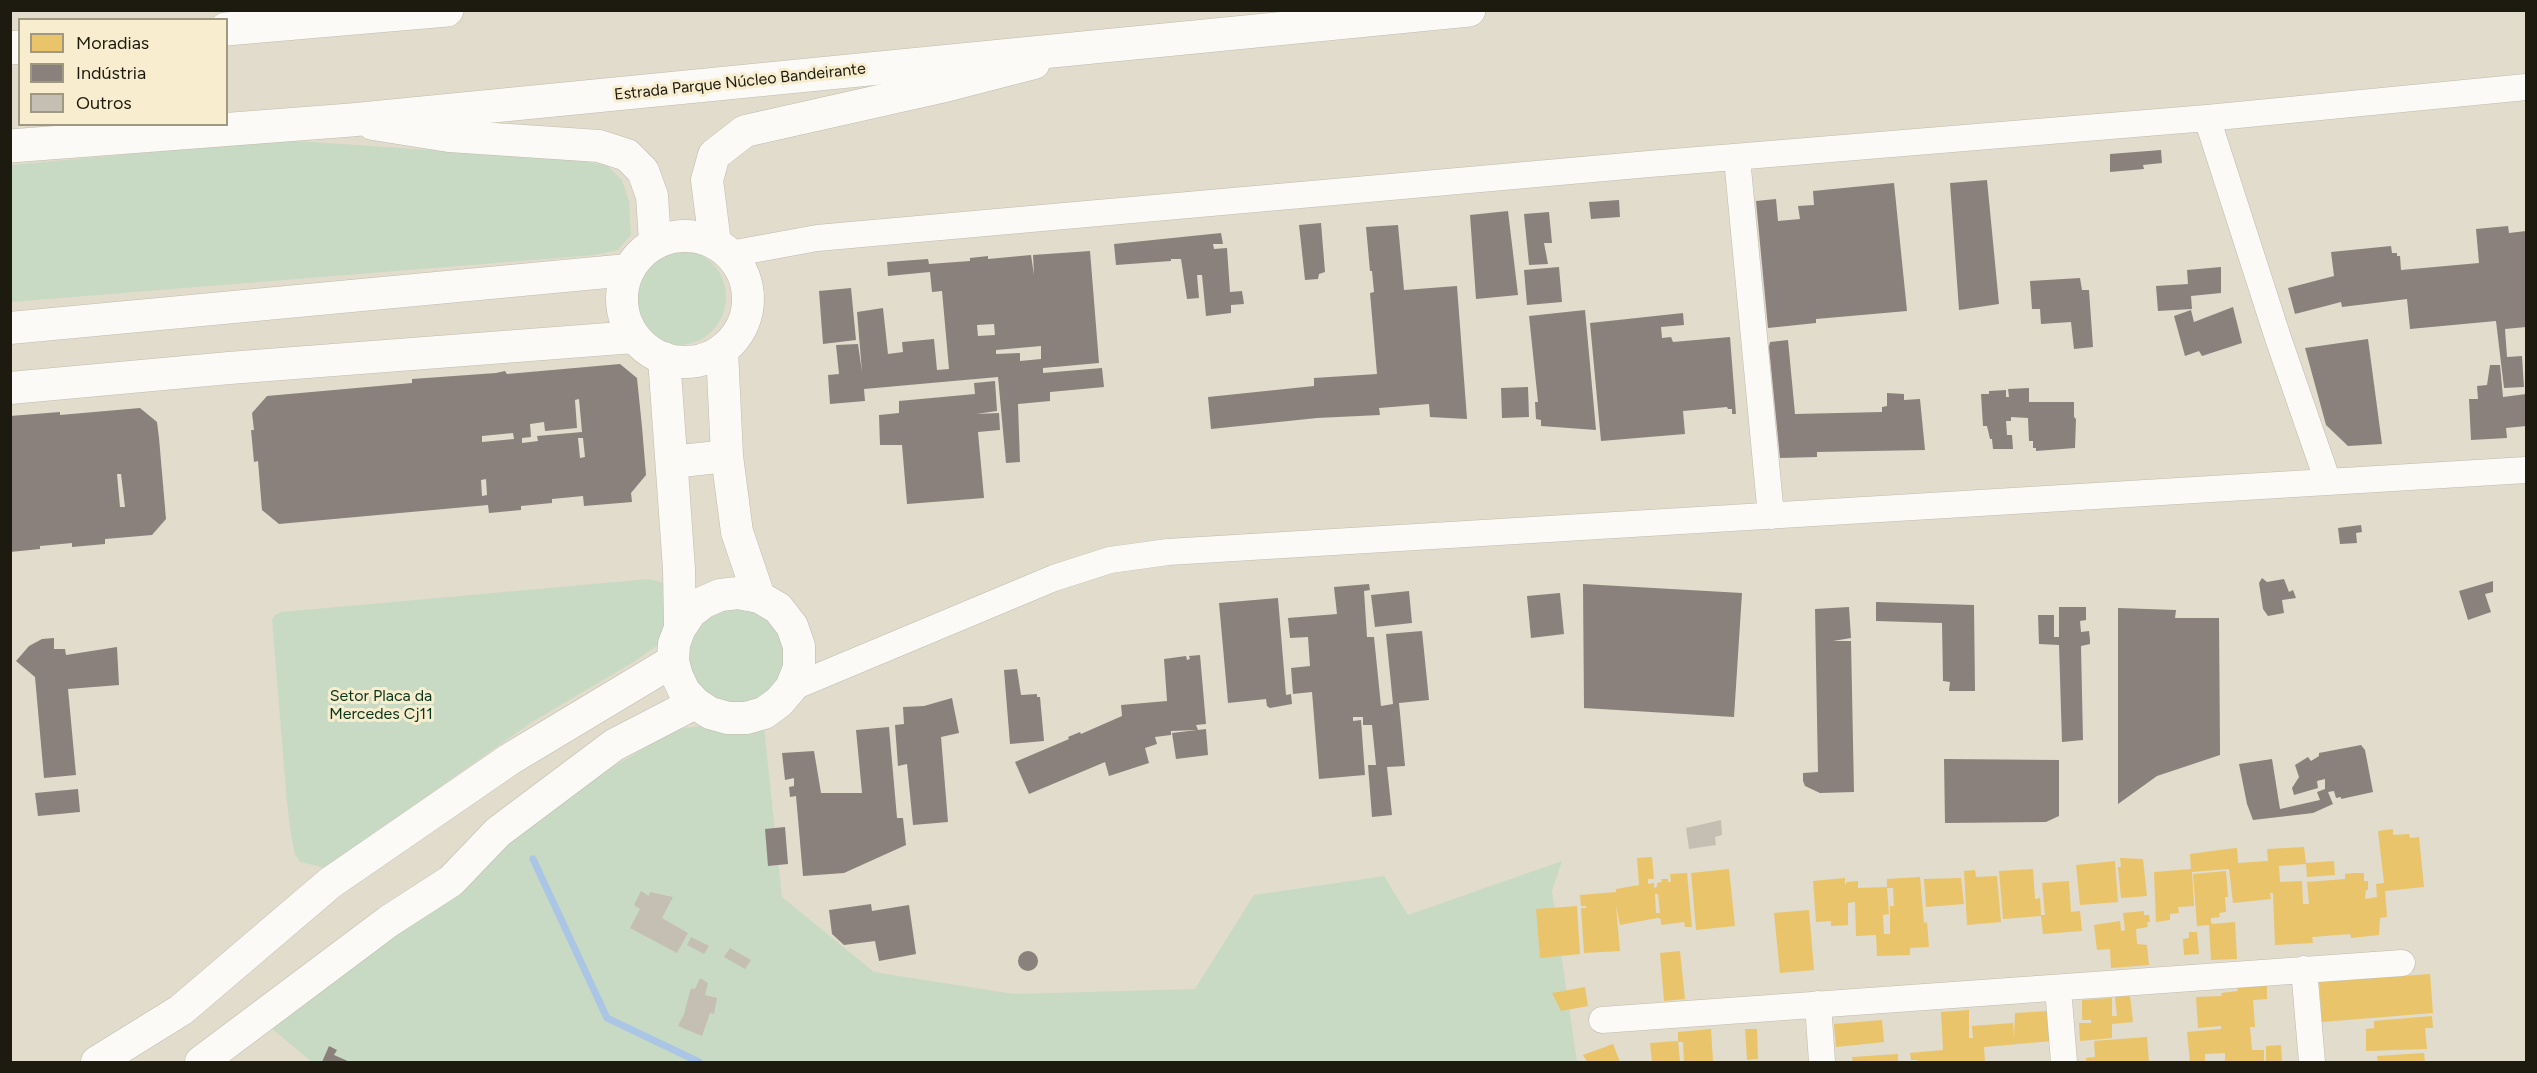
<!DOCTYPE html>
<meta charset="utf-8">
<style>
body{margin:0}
#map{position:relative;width:2537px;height:1073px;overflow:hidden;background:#e2dccc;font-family:Figtree,sans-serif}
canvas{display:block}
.frame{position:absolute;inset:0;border:12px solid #1d1a0f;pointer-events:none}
.legend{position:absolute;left:18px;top:18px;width:210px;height:108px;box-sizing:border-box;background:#f8eecf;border:2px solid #a09982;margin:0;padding:8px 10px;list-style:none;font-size:18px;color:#1d1a0f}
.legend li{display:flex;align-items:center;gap:12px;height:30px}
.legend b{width:30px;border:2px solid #a09982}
</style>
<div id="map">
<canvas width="2537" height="1073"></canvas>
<div class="frame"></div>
<ul class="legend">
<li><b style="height:16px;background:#e9c46a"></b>Moradias</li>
<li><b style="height:16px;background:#8a817c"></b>Indústria</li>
<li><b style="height:16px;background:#c5bfb3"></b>Outros</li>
</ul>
</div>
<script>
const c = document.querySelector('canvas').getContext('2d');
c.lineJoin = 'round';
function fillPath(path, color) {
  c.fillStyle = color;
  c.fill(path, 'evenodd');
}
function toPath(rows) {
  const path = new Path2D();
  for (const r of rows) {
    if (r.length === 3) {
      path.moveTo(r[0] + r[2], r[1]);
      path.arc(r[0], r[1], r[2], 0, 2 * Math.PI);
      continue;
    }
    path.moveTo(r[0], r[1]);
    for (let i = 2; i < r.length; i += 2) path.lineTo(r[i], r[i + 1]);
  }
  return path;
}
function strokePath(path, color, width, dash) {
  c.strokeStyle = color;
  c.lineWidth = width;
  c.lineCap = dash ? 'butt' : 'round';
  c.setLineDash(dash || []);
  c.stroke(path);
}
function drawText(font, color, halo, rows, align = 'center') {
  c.font = font + ' Figtree,sans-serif';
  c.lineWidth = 6;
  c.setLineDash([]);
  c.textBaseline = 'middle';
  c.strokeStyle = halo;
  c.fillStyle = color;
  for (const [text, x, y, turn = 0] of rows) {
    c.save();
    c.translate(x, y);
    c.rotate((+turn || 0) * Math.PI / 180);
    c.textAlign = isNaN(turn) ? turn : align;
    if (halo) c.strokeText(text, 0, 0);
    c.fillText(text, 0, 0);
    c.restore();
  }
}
const green = toPath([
 [282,140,580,160,608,166,622,180,629,201,631,235,618,250,595,255,11,302,11,165],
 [678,297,48],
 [649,579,661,582,669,588,672,603,661,643,635,661,532,722,325,868,300,862,295,854,291,835,287,803,272,620,275,615,281,612],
 [746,604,775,621,786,652,783,669,775,684,763,695,748,702,731,703,715,699,701,690,685,661,690,630,700,617],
 [763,718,782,897,874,972,1014,994,1195,989,1254,895,1384,876,1408,915,1562,861,1552,891,1577,1062,312,1062,270,1027,471,877,552,805,609,769,677,729]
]);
const homes = toPath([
 [2393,829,2393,835,2409,834,2410,838,2419,837,2424,887,2385,891,2387,917,2380,918,2379,935,2351,938,2350,934,2312,937,2313,943,2275,945,2273,893,2270,893,2271,899,2233,903,2229,869,2192,872,2194,906,2178,907,2179,913,2170,914,2170,920,2156,922,2154,872,2191,869,2190,854,2227,849,2237,848,2238,863,2268,861,2267,849,2304,847,2306,863,2334,861,2335,875,2307,877,2306,864,2279,866,2280,882,2302,881,2303,904,2309,904,2307,882,2345,879,2345,874,2354,873,2364,873,2364,881,2368,881,2368,890,2366,890,2365,899,2377,897,2376,884,2384,883,2378,831],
 [1652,857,1654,879,1648,879,1648,884,1654,883,1654,888,1657,887,1657,883,1662,882,1661,879,1668,879,1668,882,1671,882,1670,874,1687,873,1692,927,1685,927,1684,922,1661,925,1661,919,1657,918,1620,925,1616,906,1620,951,1584,953,1581,908,1586,908,1586,906,1581,906,1580,895,1616,892,1616,889,1639,885,1637,858],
 [1655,894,1658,894,1660,913,1656,913],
 [2120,858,2143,859,2147,896,2121,898,2118,867,2121,867],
 [2115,861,2118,902,2080,905,2076,865],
 [1729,869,1735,926,1696,930,1691,873],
 [2033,869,2035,899,2040,898,2041,915,2045,915,2042,883,2069,881,2071,912,2080,911,2082,931,2043,934,2041,916,2003,919,1999,871],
 [1975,870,1976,877,1997,876,2001,922,1967,925,1964,871],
 [2226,871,2228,897,2225,897,2226,912,2219,913,2220,917,2211,918,2211,922,2212,924,2235,922,2237,959,2211,960,2209,925,2197,926,2193,874],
 [1920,877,1924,923,1927,922,1929,947,1910,948,1910,955,1877,956,1876,935,1856,936,1855,902,1848,903,1848,925,1831,926,1831,921,1816,922,1813,881,1845,878,1845,885,1847,882,1858,881,1858,888,1887,887,1887,879],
 [1887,888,1893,888,1894,906,1890,906,1890,934,1884,934,1883,915,1889,914],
 [1961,878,1964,904,1926,907,1924,879],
 [1577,906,1580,954,1540,958,1536,909],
 [1809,910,1814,970,1780,973,1774,913],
 [2144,911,2144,915,2149,915,2150,922,2147,922,2148,927,2136,929,2137,944,2147,945,2149,965,2111,968,2110,949,2097,950,2094,925,2120,921,2121,931,2125,930,2123,913],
 [2189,932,2197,932,2199,954,2184,955,2183,939,2189,938],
 [1680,951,1685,999,1664,1001,1660,953],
 [2430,974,2433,1013,2322,1022,2319,982],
 [2267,985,2267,999,2253,1000,2255,1027,2250,1027,2252,1050,2264,1050,2264,1062,2225,1062,2225,1053,2205,1054,2205,1062,2190,1062,2187,1032,2221,1029,2221,1026,2198,1028,2196,997,2222,996,2221,993,2238,991,2237,988],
 [1585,987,1588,1006,1561,1011,1552,993],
 [2130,996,2133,1022,2112,1024,2112,1038,2080,1041,2079,1023,2091,1023,2091,1020,2082,1020,2082,1000,2112,998,2112,1016,2117,1016,2115,997],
 [1969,1010,1969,1038,1973,1038,1972,1026,2013,1023,2014,1038,2015,1013,2049,1011,2052,1041,1984,1047,1985,1062,1919,1062,1918,1060,1911,1060,1910,1053,1943,1050,1941,1012],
 [2432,1016,2433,1028,2425,1028,2427,1049,2366,1051,2366,1029,2374,1028,2374,1021],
 [1882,1020,1884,1042,1836,1047,1834,1024],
 [1711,1029,1713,1062,1684,1062,1683,1042,1678,1042,1678,1032],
 [1745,1029,1757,1029,1758,1059,1747,1060],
 [2147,1037,2149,1062,2086,1062,2086,1058,2095,1057,2094,1041],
 [1678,1041,1680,1062,1652,1062,1650,1043],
 [1613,1044,1620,1062,1587,1062,1583,1055],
 [2281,1045,2282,1062,2266,1062,2266,1046],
 [2424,1053,2425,1062,2378,1062,2377,1056],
 [1898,1054,1898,1062,1853,1062,1852,1057]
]);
const industry = toPath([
 [2161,150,2162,163,2143,165,2144,169,2110,172,2110,154],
 [1987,180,1999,304,1959,310,1950,183],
 [1894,183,1907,311,1816,319,1816,323,1768,328,1756,201,1776,199,1778,221,1800,219,1798,206,1814,205,1813,191],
 [1619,200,1620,217,1591,219,1589,202],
 [1508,211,1518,295,1476,299,1470,215],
 [1549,212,1552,243,1544,243,1548,264,1529,265,1524,214],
 [1321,223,1325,272,1319,274,1318,279,1305,280,1299,225],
 [1398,225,1404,290,1457,286,1467,419,1430,417,1429,404,1379,408,1380,415,1317,418,1211,429,1208,397,1314,386,1314,378,1377,374,1370,293,1374,292,1372,271,1370,271,1366,227],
 [2508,226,2509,233,2526,231,2526,327,2505,329,2507,357,2522,356,2524,387,2504,388,2496,321,2410,329,2407,299,2342,307,2341,302,2295,314,2288,288,2334,276,2331,252,2391,246,2392,253,2397,253,2397,256,2400,256,2401,270,2479,263,2476,229],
 [1221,233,1223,244,1213,244,1214,249,1227,248,1230,292,1242,291,1244,304,1231,305,1231,313,1206,316,1202,275,1197,275,1199,298,1187,299,1181,259,1171,259,1171,261,1116,265,1114,244],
 [1090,251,1099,363,1043,368,1043,373,1102,368,1104,387,1050,392,1050,401,1018,404,1020,462,1006,463,998,377,864,389,865,401,830,404,828,375,839,374,836,345,858,344,862,372,857,312,883,308,888,354,903,352,902,342,934,339,937,370,949,369,942,291,932,292,930,272,888,276,887,262,928,259,929,264,970,261,970,258,988,256,988,259,1031,255,1034,275,1033,255],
 [994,324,995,335,978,336,977,325],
 [1041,346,1041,359,1020,361,1020,353,996,354,996,350],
 [1559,267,1562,302,1527,305,1524,270],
 [2221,267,2221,293,2191,296,2192,309,2158,311,2156,286,2188,284,2187,270],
 [2080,278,2082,290,2089,290,2093,347,2074,349,2071,322,2041,324,2040,309,2032,309,2030,281],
 [851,288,856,340,823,344,819,291],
 [2233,307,2242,343,2202,356,2199,351,2185,356,2174,316,2191,310,2194,322],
 [1585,310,1596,430,1541,426,1541,420,1536,419,1535,402,1538,402,1529,316],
 [1683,313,1684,325,1661,327,1662,338,1671,337,1673,342,1730,337,1736,414,1732,414,1732,409,1728,409,1727,407,1683,411,1685,434,1601,441,1590,323],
 [2368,339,2382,444,2348,446,2326,425,2305,348],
 [1788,340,1795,414,1882,412,1882,407,1887,406,1887,393,1904,394,1904,400,1920,399,1925,450,1817,452,1817,457,1780,458,1769,347,1770,342],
 [620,364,637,378,642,427,646,475,631,493,632,502,584,506,583,496,552,499,552,503,521,506,521,510,489,513,488,505,279,524,262,510,258,461,254,462,251,430,254,430,252,413,267,396,412,383,412,379,496,373,505,371,507,374],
 [579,399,582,432,537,436,538,441,522,443,522,438,531,437,530,424,544,422,545,431,577,428,575,400],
 [513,433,514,439,482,442,482,436],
 [578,438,583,438,585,457,580,458],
 [486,479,487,495,482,496,481,480],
 [2490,365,2500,365,2503,397,2526,394,2526,426,2506,428,2507,438,2471,440,2469,399,2478,399,2477,386,2487,385],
 [995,381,997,411,976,414,999,413,1000,430,978,432,984,498,907,504,902,445,880,445,879,415,899,413,899,401,975,394,974,383],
 [1528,387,1529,417,1502,418,1501,388],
 [2029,388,2029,402,2074,402,2074,417,2076,419,2075,448,2036,451,2036,448,2033,448,2033,441,2029,441,2028,418,2011,417,2011,421,2006,421,2007,435,2012,435,2013,449,1993,449,1992,439,1990,439,1987,426,1983,426,1981,394,1989,394,1989,391,2006,390,2006,397,2009,397,2008,389],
 [140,408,157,422,159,438,166,519,152,535,105,539,105,544,72,547,72,543,40,546,40,549,10,552,10,416,60,412,60,415],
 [117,474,121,474,125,507,120,507],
 [2361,525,2362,532,2356,533,2357,543,2340,544,2338,528],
 [2262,578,2267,582,2284,579,2289,592,2293,590,2296,598,2282,600,2284,613,2268,616,2263,609,2259,583],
 [2493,581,2493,592,2485,594,2491,612,2468,620,2459,591],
 [1369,584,1370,590,1364,591,1367,637,1374,637,1381,706,1393,704,1386,634,1422,631,1429,700,1399,703,1405,766,1387,767,1392,815,1372,817,1368,765,1376,765,1372,725,1363,725,1363,717,1353,717,1353,721,1361,720,1365,775,1319,779,1312,692,1293,694,1291,668,1310,666,1308,637,1290,638,1288,618,1337,614,1334,587],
 [1583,584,1742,593,1734,717,1584,708],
 [1409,591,1412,623,1375,627,1371,595],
 [1560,593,1564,634,1531,638,1527,596],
 [1278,598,1286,695,1291,694,1292,704,1270,708,1267,706,1266,699,1228,703,1219,603],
 [1876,602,1974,605,1975,691,1949,691,1950,682,1943,681,1942,623,1876,621],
 [1849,607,1851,638,1833,641,1851,641,1854,792,1820,793,1805,786,1803,781,1803,773,1818,772,1815,609],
 [2059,607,2086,607,2086,620,2080,621,2081,632,2089,631,2090,640,2090,644,2081,646,2083,740,2062,742,2059,645,2039,644,2038,615,2054,615,2054,637,2059,637],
 [2118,608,2176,610,2175,618,2219,618,2220,751,2220,755,2157,776,2118,804],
 [54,638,54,649,65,649,66,655,117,647,119,685,68,689,76,775,44,778,35,677,16,661,29,646,42,639],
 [1200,655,1206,724,1196,725,1198,730,1206,729,1208,755,1176,759,1172,733,1197,730,1171,731,1171,735,1155,737,1157,744,1145,748,1149,763,1109,776,1105,762,1029,794,1015,762,1069,739,1068,737,1080,732,1081,734,1122,716,1121,705,1167,701,1164,659,1186,656,1187,660,1190,659,1189,656],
 [1017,669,1021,695,1037,694,1037,697,1040,697,1044,741,1010,744,1004,670],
 [952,698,959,733,941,737,948,822,913,825,907,764,898,766,895,725,904,724,903,707,924,706],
 [889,727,897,818,903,818,906,845,844,873,803,876,796,796,790,797,789,787,794,786,794,778,785,780,782,753,814,751,821,793,862,793,856,730],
 [2361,745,2365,750,2373,792,2341,799,2341,797,2336,798,2334,791,2328,792,2333,804,2313,813,2253,820,2247,804,2239,764,2272,759,2280,809,2320,800,2317,792,2325,789,2325,779,2317,781,2318,788,2294,795,2292,788,2299,777,2295,765,2308,757,2311,761,2319,756,2319,753],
 [1944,759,2059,760,2059,816,2046,822,1945,823],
 [78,789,80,812,38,816,35,793],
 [785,827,788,864,768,866,765,829],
 [871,904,872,911,909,905,916,954,879,961,875,941,844,945,832,934,829,910],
 [1028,961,10],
 [329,1046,337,1050,334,1055,350,1062,322,1062]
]);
const stream = toPath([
 [533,859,607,1018,699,1062]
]);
const building = toPath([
 [1721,820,1722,835,1715,837,1716,845,1689,849,1686,828],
 [641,891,649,896,650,892,673,897,662,918,688,933,677,953,630,928,640,909,634,905],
 [691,937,709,946,704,954,687,945],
 [730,948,751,960,745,969,724,957],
 [700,978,708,983,705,995,717,998,714,1014,710,1013,702,1036,678,1026,684,1014,691,988,695,989]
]);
const minor = toPath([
 [2207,118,2278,338,2328,482],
 [1737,158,1771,516],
 [730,254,817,238,1649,164,2207,118,2526,87],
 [791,688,1054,578,1110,560,1168,552,2526,470],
 [2304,969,2312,1062],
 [2058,988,2064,1062],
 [1818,1004,1822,1062],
 [1602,1020,2402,963]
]);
const tertiary = toPath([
 [373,124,449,136,599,146,627,155,643,171,652,196,655,242],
 [685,299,63],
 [715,243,707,180,714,155,745,131,941,87,1034,63],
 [10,328,628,270],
 [722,350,727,456,737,532,759,597],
 [664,358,679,569,680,628,674,644,673,661,677,676,684,691,695,703,710,713,728,718,746,718,764,713,779,702,791,688,799,668,799,646,792,626,778,608,759,597,738,593,720,595,704,602,690,613,680,628],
 [10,388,229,368,634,337],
 [672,462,727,456],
 [97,1062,181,1010,330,883,510,759,673,661],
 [201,1062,389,921,451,881,498,832,614,745,695,703]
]);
const trunk = toPath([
 [226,29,447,10],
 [10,48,20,47],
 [10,146,351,120,1469,10]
]);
const streetNames = [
 ["Estrada Parque Núcleo Bandeirante",740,82,-6]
];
const parkNames = [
 ["Setor Placa da",381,696],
 ["Mercedes Cj11",381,714]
];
fillPath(green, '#c9dac4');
fillPath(homes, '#e9c46a');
fillPath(industry, '#8a817c');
strokePath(stream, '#abc6e5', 7);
fillPath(building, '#c5bfb3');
strokePath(minor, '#bfbaad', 27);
strokePath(tertiary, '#bfbaad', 33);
strokePath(trunk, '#bfbaad', 34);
strokePath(minor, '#fbfaf7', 26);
strokePath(tertiary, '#fbfaf7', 32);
strokePath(trunk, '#fbfaf7', 33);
drawText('16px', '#1d1a0f', '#f8eecf', streetNames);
drawText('16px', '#07351a', '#f8eecf', parkNames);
</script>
